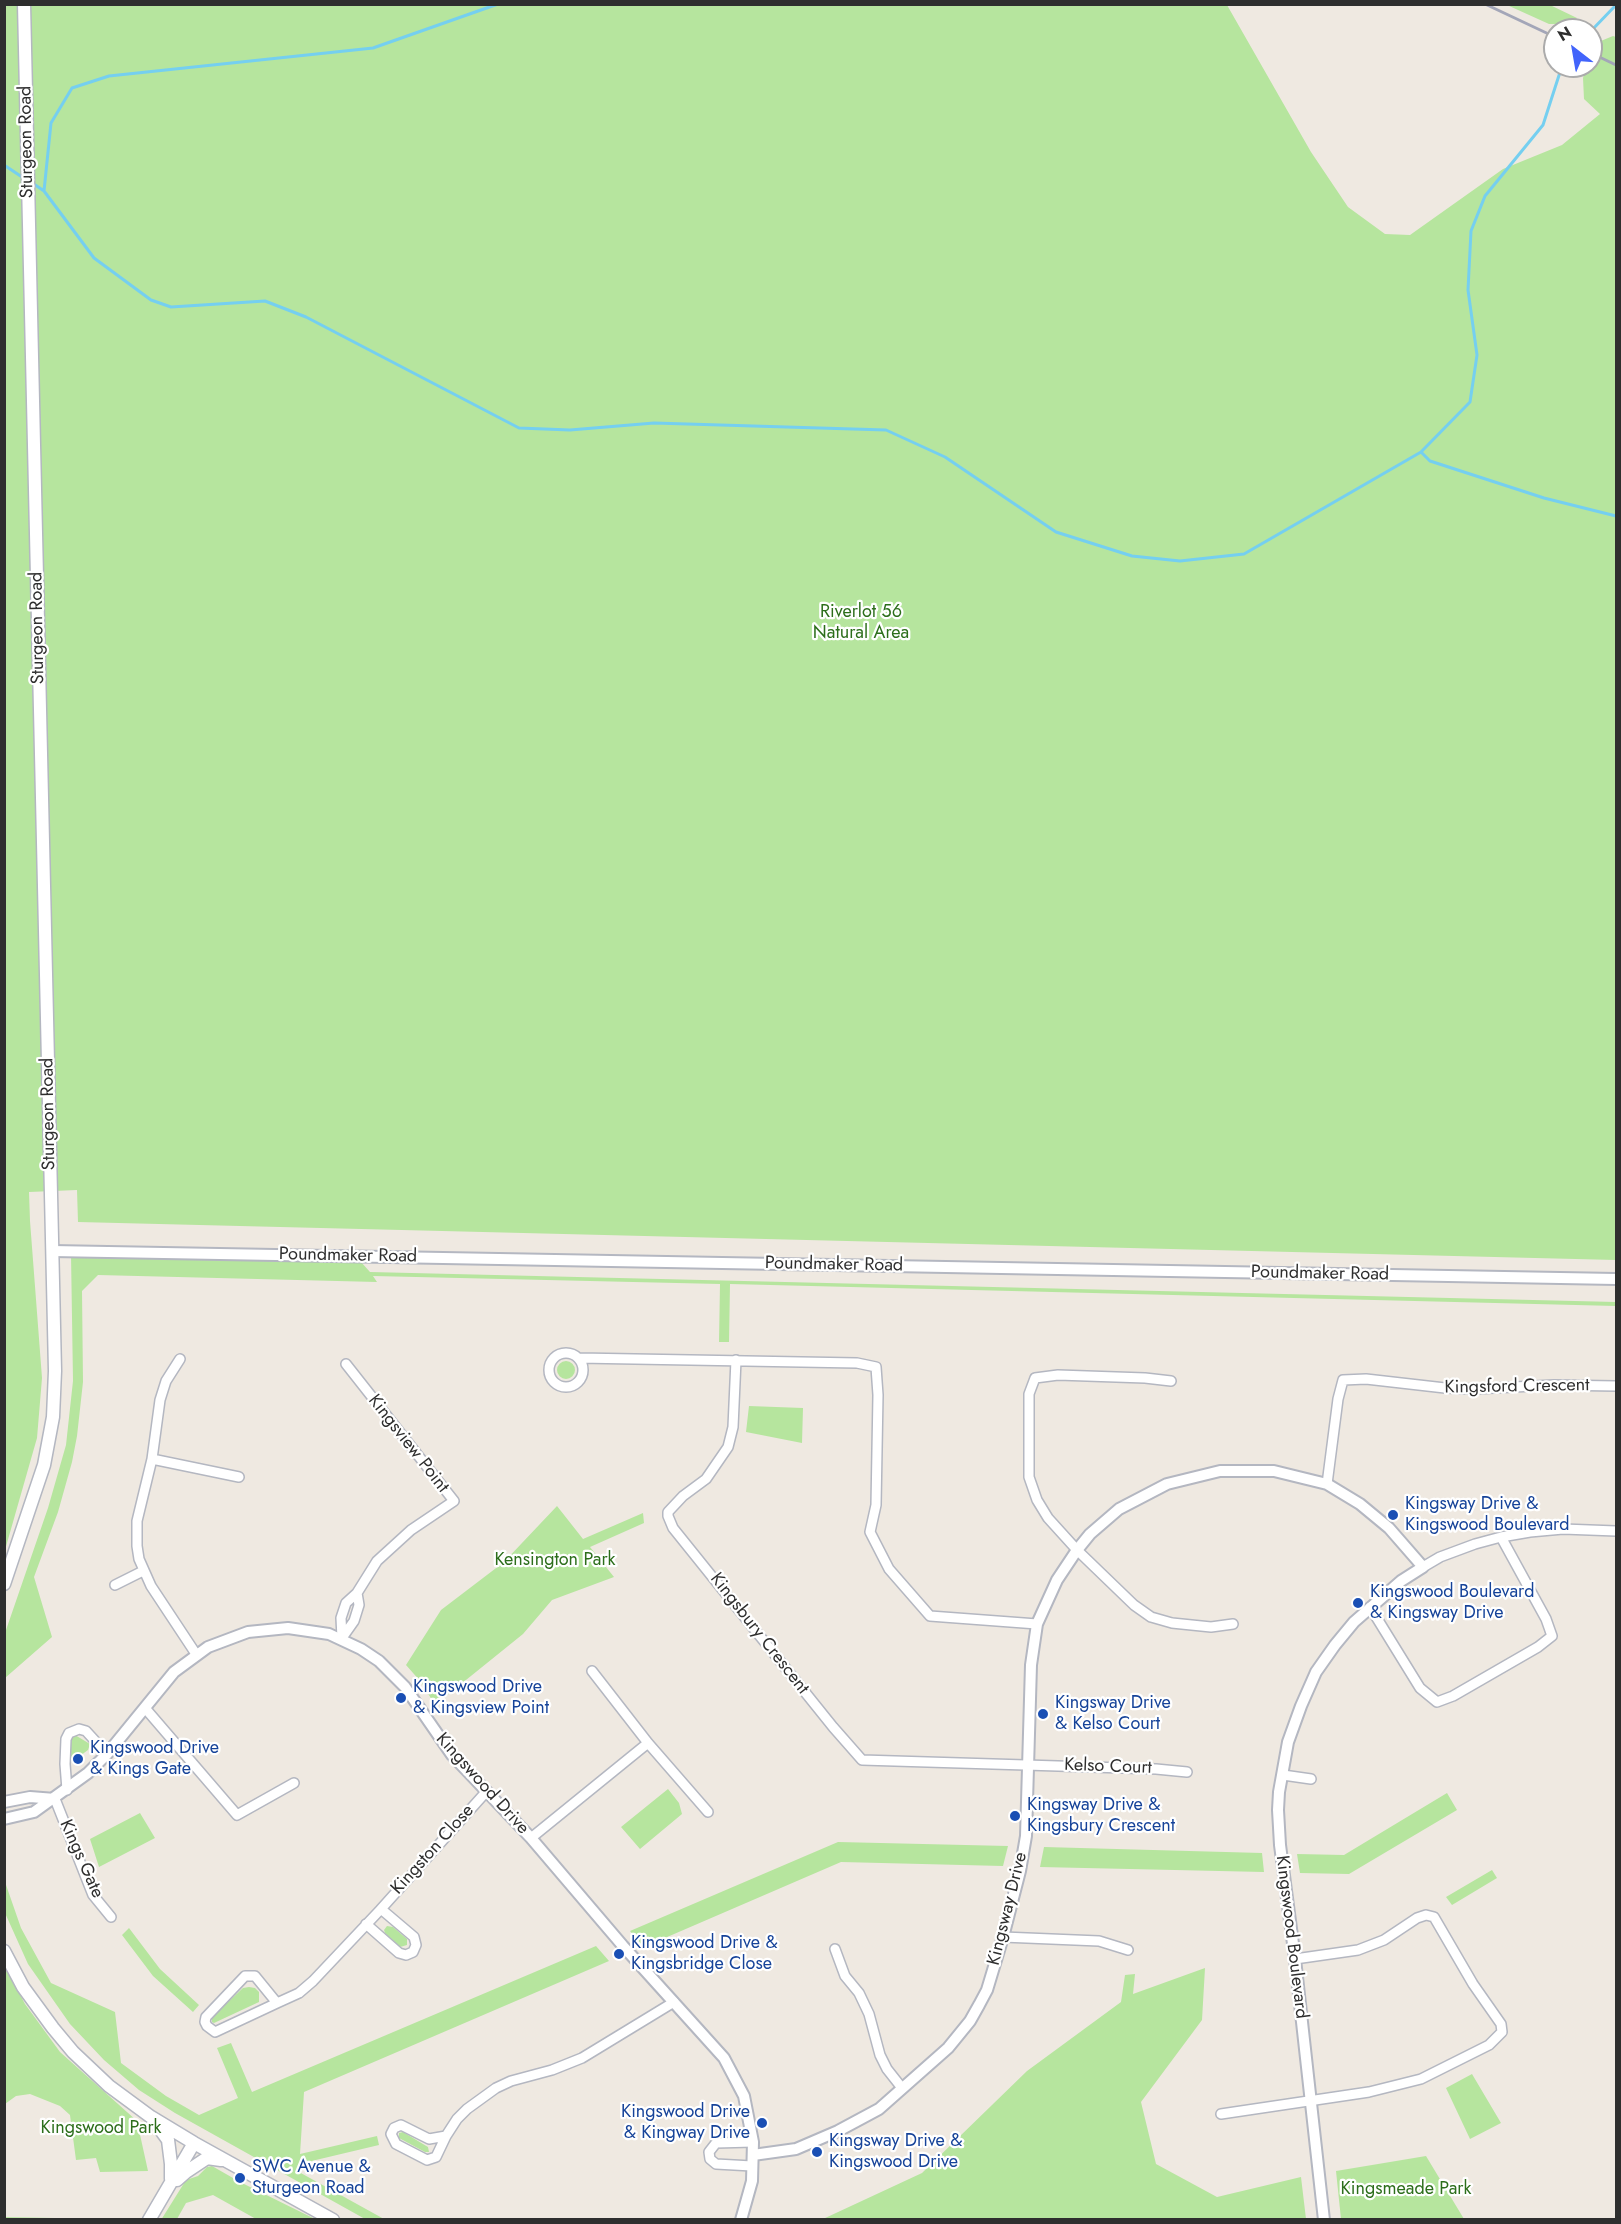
<!DOCTYPE html>
<style>
body{margin:0}
#map{position:relative;width:1621px;height:2224px;overflow:hidden;background:#efe9e1;font-family:Jost,sans-serif}
canvas{display:block}
.frame{position:absolute;inset:0;border:6px solid #2e2e2e;pointer-events:none}
.north{position:absolute;left:1543px;top:18px;width:60px;height:60px;box-sizing:border-box;background:#fff;border:2px solid #ababab;border-radius:50%;rotate:329deg;font-size:16px;font-weight:700;line-height:24px;text-align:center;color:#2e2e2e}
.north::after{content:'';display:block;margin:auto;width:21px;height:27px;background:#4264fb;clip-path:polygon(50% 0,100% 100%,50% 72%,0 100%)}
</style>
<div id="map">
<canvas width="1621" height="2224"></canvas>
<div class="frame"></div>
<div class="north">N</div>
</div>
<script>
const c = document.querySelector('canvas').getContext('2d');
c.lineJoin = 'round';
function fillPath(path, color) {
  c.fillStyle = color;
  c.fill(path, 'evenodd');
}
function toPath(rows) {
  const path = new Path2D();
  for (const r of rows) {
    if (r.length === 3) {
      path.moveTo(r[0] + r[2], r[1]);
      path.arc(r[0], r[1], r[2], 0, 2 * Math.PI);
      continue;
    }
    path.moveTo(r[0], r[1]);
    for (let i = 2; i < r.length; i += 2) path.lineTo(r[i], r[i + 1]);
  }
  return path;
}
function strokePath(path, color, width, dash) {
  c.strokeStyle = color;
  c.lineWidth = width;
  c.lineCap = dash ? 'butt' : 'round';
  c.setLineDash(dash || []);
  c.stroke(path);
}
function drawText(font, color, halo, rows, align = 'center') {
  c.font = font + ' Jost,sans-serif';
  c.lineWidth = 4.5;
  c.setLineDash([]);
  c.textBaseline = 'middle';
  c.strokeStyle = halo;
  c.fillStyle = color;
  for (const [text, x, y, turn = 0] of rows) {
    c.save();
    c.translate(x, y);
    c.rotate((+turn || 0) * Math.PI / 180);
    c.textAlign = isNaN(turn) ? turn : align;
    if (halo) c.strokeText(text, 0, 0);
    c.fillText(text, 0, 0);
    c.restore();
  }
}
const green = toPath([
 [5,5,1227,5,1311,152,1348,207,1385,234,1410,235,1503,169,1562,145,1600,114,1584,99,1583,78,1586,66,1591,66,1591,45,1613,36,1616,37,1616,1260,78,1222,77,1190,29,1192,30,1221,42,1378,37,1438,5,1550],
 [1507,5,1550,5,1577,18,1568,24,1549,24],
 [71,1254,361,1262,370,1272,1616,1302,1616,1306,730,1284,729,1342,719,1342,720,1284,373,1276,377,1282,98,1275,82,1291,83,1382,77,1436,72,1462,58,1512,34,1577,52,1637,5,1678,5,1633,48,1508,66,1445,73,1381],
 [566,1370,9],
 [749,1406,803,1408,802,1443,746,1432],
 [557,1506,583,1539,643,1513,644,1523,590,1547,614,1577,552,1600,523,1634,435,1705,421,1682,406,1665,441,1610,504,1562],
 [75,1735,90,1744,88,1750,73,1761,70,1755,71,1738],
 [668,1789,679,1803,682,1814,640,1849,621,1827],
 [1447,1793,1457,1810,1349,1874,1300,1873,1297,1854,1344,1855],
 [140,1813,155,1838,99,1867,90,1839],
 [838,1842,1008,1846,1003,1866,841,1862,644,1947,630,1931],
 [1044,1847,1262,1853,1264,1872,1040,1867],
 [1492,1870,1497,1878,1452,1905,1446,1897],
 [5,1882,21,1928,51,1983,115,2012,121,2063,166,2096,199,2115,238,2098,217,2048,231,2043,252,2092,596,1946,609,1961,304,2092,300,2154,377,2136,379,2145,299,2164,299,2172,384,2219,365,2219,175,2113,139,2090,104,2060,70,2024,28,1964,5,1913],
 [387,1926,393,1927,407,1939,407,1945,400,1947,385,1933,384,1930],
 [129,1928,160,1969,199,2005,193,2012,153,1976,122,1935],
 [4,1964,25,2004,60,2052,137,2121,148,2171,100,2172,96,2158,76,2160,70,2115,60,2106,30,2094,16,2096,5,2104],
 [1205,1968,1202,2020,1141,2102,1156,2164,1217,2197,1301,2177,1306,2219,823,2219,922,2173,1027,2071,1121,2002,1125,1975,1135,1974,1133,1994],
 [249,1987,255,1988,259,1992,259,2002,214,2023,212,2022,212,2017,243,1988],
 [1472,2074,1501,2123,1470,2139,1446,2088],
 [403,2132,428,2147,429,2152,425,2152,399,2138,399,2133],
 [1426,2156,1464,2219,1341,2219,1336,2171],
 [212,2166,240,2182,315,2219,256,2219,213,2195,186,2203,177,2219,161,2220,186,2180,198,2176,207,2167],
 [5,2217,105,2219,106,2219,5,2220]
]);
const stream = toPath([
 [1591,31,1616,5],
 [4,165,25,179],
 [31,182,44,191,94,258,151,300,171,307,265,301,306,317,519,428,570,430,654,423,886,430,945,457,1056,532,1132,556,1180,561,1244,554,1421,452,1470,402,1477,355,1468,290,1471,231,1485,196,1543,125,1562,66],
 [44,191,51,123,72,88,109,76,373,48,498,4],
 [1421,452,1430,461,1544,498,1616,516]
]);
const minor = toPath([
 [566,1370,17],
 [579,1358,857,1363,876,1367,878,1395,876,1505,870,1532,889,1569,930,1616,1037,1624],
 [180,1359,166,1381,160,1400,152,1459,137,1521,137,1546,139,1559,151,1586,196,1654],
 [736,1360,733,1427,728,1447,706,1479,683,1496,668,1512,668,1516,673,1528,833,1727,862,1760,1156,1769,1187,1772],
 [1171,1381,1145,1378,1058,1375,1035,1378,1029,1394,1029,1477,1037,1500,1048,1518,1077,1550,1134,1605,1151,1617,1172,1623,1211,1627,1233,1624],
 [152,1459,239,1477],
 [1327,1484,1338,1399,1343,1380,1366,1379,1445,1388,1474,1389,1554,1385,1616,1386],
 [1423,1567,1440,1557,1475,1544,1501,1537,1530,1532,1563,1529,1616,1531],
 [115,1585,143,1571],
 [1370,1607,1420,1688,1437,1702,1453,1696,1538,1647,1552,1636,1546,1619,1501,1537],
 [342,1638,341,1618,346,1603,357,1593,377,1561,411,1530,454,1501,346,1364],
 [342,1638,354,1621,359,1605,357,1593],
 [592,1671,648,1743,708,1812],
 [145,1708,237,1815,294,1783],
 [1283,1775,1311,1779],
 [67,1790,65,1764,66,1739,69,1733,79,1729,86,1731,107,1754],
 [55,1799,93,1895,111,1917],
 [531,1838,648,1743],
 [366,1924,399,1953,406,1955,413,1952,416,1945,414,1937,381,1909],
 [1003,1937,1099,1941,1128,1950],
 [835,1949,845,1976,859,1993,869,2014,880,2055,887,2069,902,2088],
 [277,2003,215,2032,207,2026,205,2022,206,2017,245,1976,255,1976,277,2003,299,1993,313,1981,381,1909,486,1792],
 [1221,2114,1369,2092,1421,2079,1489,2045,1502,2032,1501,2024,1473,1984,1434,1917,1426,1915,1417,1918,1384,1940,1358,1950,1295,1959],
 [446,2136,436,2157,427,2160,396,2144,391,2134,394,2128,401,2125,429,2139,446,2136,457,2119,467,2109,496,2088,511,2081,552,2070,582,2058,674,2002],
 [752,2166,716,2164,710,2159,709,2152,716,2143,753,2142]
]);
const tertiary = toPath([
 [52,1251,1616,1279],
 [4,1802,30,1797,55,1799],
 [4,1819,34,1812,88,1773,107,1754,174,1672,208,1647,248,1632,288,1628,329,1634,361,1649,379,1661,405,1687,452,1755,531,1838,623,1946,724,2058,744,2096,753,2142,752,2181,741,2220],
 [753,2155,796,2149,838,2131,879,2109,948,2048,970,2021,979,2005,987,1990,1003,1937,1020,1871,1026,1836,1031,1665,1037,1624,1057,1580,1077,1550,1090,1534,1119,1509,1167,1484,1220,1471,1274,1471,1327,1484,1360,1504,1389,1528,1423,1567,1401,1581,1354,1622,1335,1645,1316,1672,1301,1706,1288,1742,1279,1792,1278,1810,1280,1845,1295,1959,1324,2220]
]);
const secondary = toPath([
 [4,1584,44,1465,53,1417,55,1371,24,4],
 [4,1951,23,1987,53,2028,73,2052,109,2086,151,2117,194,2143,333,2220],
 [155,2122,168,2140,171,2164,171,2179],
 [177,2180,186,2172,207,2158,221,2160],
 [149,2220,194,2143]
]);
const rail = toPath([
 [1485,4,1555,37],
 [1591,53,1616,65]
]);
const markers = [
 [1393,1515,6,"#1a4fb4"],
 [1358,1603,6,"#1a4fb4"],
 [401,1698,6,"#1a4fb4"],
 [1043,1714,6,"#1a4fb4"],
 [78,1759,6,"#1a4fb4"],
 [1015,1816,6,"#1a4fb4"],
 [619,1954,6,"#1a4fb4"],
 [762,2123,6,"#1a4fb4"],
 [817,2152,6,"#1a4fb4"],
 [240,2178,6,"#1a4fb4"]
];
const streetNames = [
 ["Sturgeon Road",27,142,-91],
 ["Sturgeon Road",38,628,-91],
 ["Sturgeon Road",49,1114,-91],
 ["Poundmaker Road",348,1256,1],
 ["Poundmaker Road",834,1265,1],
 ["Poundmaker Road",1320,1274,1],
 ["Kingsford Crescent",1517,1387,-1],
 ["Kingsview Point",408,1444,52],
 ["Kingsbury Crescent",759,1634,52],
 ["Kelso Court",1108,1767,2],
 ["Kingswood Drive",482,1784,48],
 ["Kingston Close",433,1850,-48],
 ["Kings Gate",81,1859,66],
 ["Kingsway Drive",1008,1909,-76],
 ["Kingswood Boulevard",1291,1937,83]
];
const parkNames = [
 ["Riverlot 56",861,613],
 ["Natural Area",861,634],
 ["Kensington Park",555,1561],
 ["Kingswood Park",101,2129],
 ["Kingsmeade Park",1406,2190]
];
const transitNames = [
 ["Kingsway Drive &",1405,1505],
 ["Kingswood Boulevard",1405,1526],
 ["Kingswood Boulevard",1370,1593],
 ["& Kingsway Drive",1370,1614],
 ["Kingswood Drive",413,1688],
 ["& Kingsview Point",413,1709],
 ["Kingsway Drive",1055,1704],
 ["& Kelso Court",1055,1725],
 ["Kingswood Drive",90,1749],
 ["& Kings Gate",90,1770],
 ["Kingsway Drive &",1027,1806],
 ["Kingsbury Crescent",1027,1827],
 ["Kingswood Drive &",631,1944],
 ["Kingsbridge Close",631,1965],
 ["Kingswood Drive",750,2113,"right"],
 ["& Kingway Drive",750,2134,"right"],
 ["Kingsway Drive &",829,2142],
 ["Kingswood Drive",829,2163],
 ["SWC Avenue &",252,2168],
 ["Sturgeon Road",252,2189]
];
fillPath(green, '#b6e59e');
strokePath(stream, '#75cff0', 3);
strokePath(minor, '#b4b7c1', 12);
strokePath(tertiary, '#b4b7c1', 14);
strokePath(secondary, '#b4b7c1', 15);
strokePath(minor, '#fff', 9);
strokePath(tertiary, '#fff', 10);
strokePath(secondary, '#fff', 12);
strokePath(rail, '#a3a6b8', 3);
for (const [x, y, r, color] of markers) {
  const dot = new Path2D();
  dot.arc(x, y, r, 0, 2 * Math.PI);
  c.fillStyle = color;
  c.fill(dot);
  strokePath(dot, '#fff', 2);
}
drawText('18px', '#2e2e2e', '#fff', streetNames);
drawText('18px', '#2c6e1b', '#fff', parkNames);
drawText('18px', '#164399', '#fff', transitNames, 'left');
</script>
